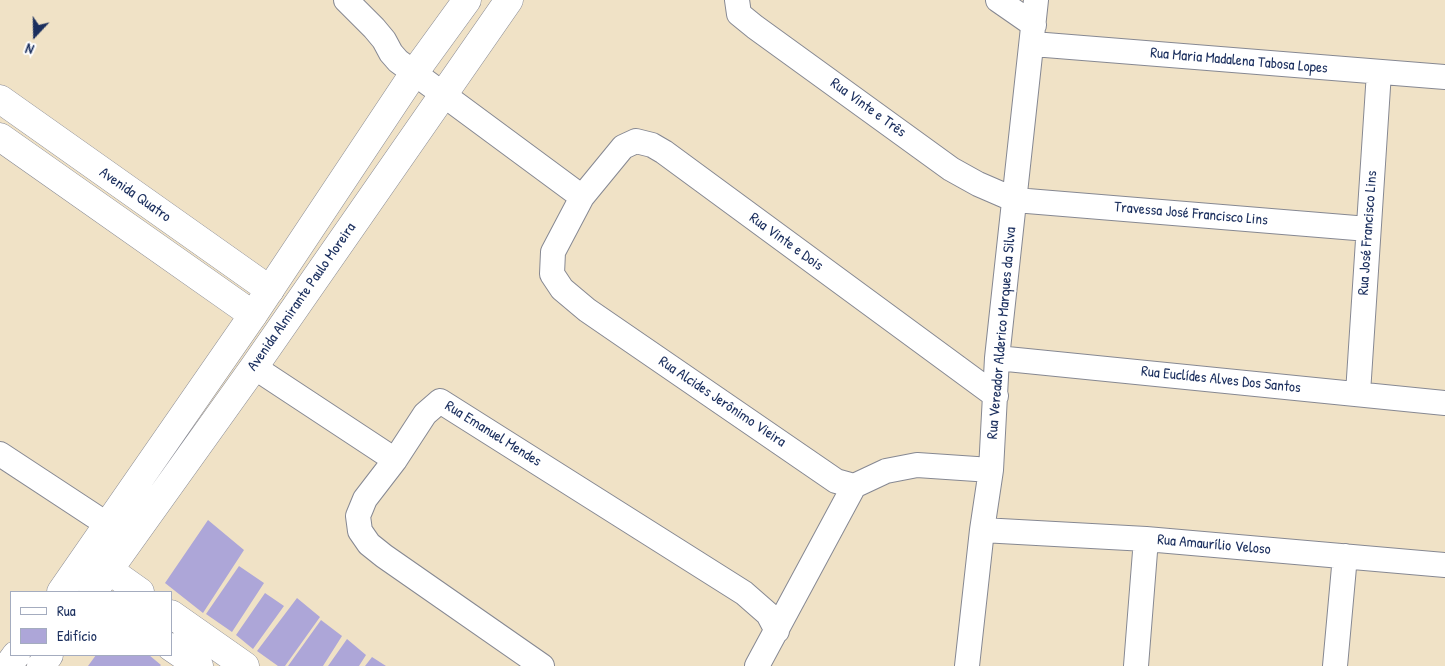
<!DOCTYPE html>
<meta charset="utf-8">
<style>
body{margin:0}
#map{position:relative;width:1445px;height:666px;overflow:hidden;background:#f0e2c6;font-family:"Patrick Hand",sans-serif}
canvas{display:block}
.legend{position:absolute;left:10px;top:591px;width:162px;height:65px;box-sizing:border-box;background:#fff;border:1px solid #a4acbf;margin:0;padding:6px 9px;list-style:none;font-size:15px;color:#1b2f5e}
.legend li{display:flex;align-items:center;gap:10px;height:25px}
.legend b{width:25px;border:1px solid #a4acbf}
.north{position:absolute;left:10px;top:10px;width:50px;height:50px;-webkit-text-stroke:4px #fff;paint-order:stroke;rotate:201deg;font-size:14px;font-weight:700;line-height:20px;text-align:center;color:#1b2f5e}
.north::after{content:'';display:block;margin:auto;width:18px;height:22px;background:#1b2f5e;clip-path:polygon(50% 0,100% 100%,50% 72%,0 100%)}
</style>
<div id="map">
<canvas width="1445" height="666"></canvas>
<ul class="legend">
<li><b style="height:6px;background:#fff"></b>Rua</li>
<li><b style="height:14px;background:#ada6d8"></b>Edifício</li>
</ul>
<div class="north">N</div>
</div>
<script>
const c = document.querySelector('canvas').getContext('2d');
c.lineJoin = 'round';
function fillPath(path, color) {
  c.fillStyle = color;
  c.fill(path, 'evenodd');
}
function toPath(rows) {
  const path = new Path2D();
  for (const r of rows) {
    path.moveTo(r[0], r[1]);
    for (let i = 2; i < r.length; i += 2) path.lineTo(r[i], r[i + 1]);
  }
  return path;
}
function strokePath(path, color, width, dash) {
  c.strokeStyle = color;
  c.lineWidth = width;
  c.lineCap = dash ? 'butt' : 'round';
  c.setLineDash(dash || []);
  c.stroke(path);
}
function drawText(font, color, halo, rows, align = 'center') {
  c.font = font + ' "Patrick Hand",sans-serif';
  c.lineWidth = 4;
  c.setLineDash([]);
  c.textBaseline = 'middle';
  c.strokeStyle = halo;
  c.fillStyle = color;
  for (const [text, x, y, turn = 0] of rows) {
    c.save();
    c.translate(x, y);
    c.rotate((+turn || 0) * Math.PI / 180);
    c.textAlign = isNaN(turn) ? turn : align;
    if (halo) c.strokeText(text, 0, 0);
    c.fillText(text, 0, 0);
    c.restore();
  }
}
const building = toPath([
 [208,520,244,550,203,613,165,583],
 [239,566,264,583,232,632,206,614],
 [265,593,284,606,253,649,236,635],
 [297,598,320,617,285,666,278,666,257,651],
 [321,620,342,636,323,666,288,666],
 [347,639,366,655,359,666,328,666],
 [96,655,149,655,161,665,160,666,88,666],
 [372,657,386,666,365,666]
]);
const minor = toPath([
 [346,0,374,28,384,40,391,53,398,61,582,197],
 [737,0,739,14,755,27,951,169,978,184,1015,200,1368,229],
 [998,0,1034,25],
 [1033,44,1445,77],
 [997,358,1445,403],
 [254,367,395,460],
 [1358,393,1379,72],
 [0,454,108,525],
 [991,470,917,465,886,471,854,486,836,481,587,310,562,289,552,274,553,252,582,197,623,147,636,141,652,145,664,152,996,396],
 [982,530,1146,539,1445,565],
 [542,666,384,556,369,544,360,531,358,516,365,499,395,460,425,414,440,401,744,593,768,614,777,631],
 [757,666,854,486],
 [967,666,982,530,991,470,997,358,1036,0],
 [1136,666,1146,539],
 [1335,666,1345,556]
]);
const tertiary = toPath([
 [0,99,270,290],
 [0,137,253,315],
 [109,570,140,592],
 [171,614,245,666],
 [171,647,199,666]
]);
const secondary = toPath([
 [61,592,253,315,414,73,467,0],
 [93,592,254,367,509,0],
 [8,666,16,655],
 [41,666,49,655]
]);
const streetNames = [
 ["Rua Maria Madalena Tabosa Lopes",1239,61,5],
 ["Rua Vinte e Três",868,108,36],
 ["Avenida Quatro",135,195,35],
 ["Travessa José Francisco Lins",1191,214,5],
 ["Rua José Francisco Lins",1368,233,-86],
 ["Rua Vinte e Dois",786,242,36],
 ["Avenida Almirante Paulo Moreira",302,297,-55],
 ["Rua Vereador Alderico Marques da Silva",1002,333,-85],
 ["Rua Euclídes Alves Dos Santos",1221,380,6],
 ["Rua Alcides Jerônimo Vieira",722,402,34],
 ["Rua Emanuel Mendes",493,434,32],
 ["Rua Amaurílio Veloso",1214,545,5]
];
fillPath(building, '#ada6d8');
strokePath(minor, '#868892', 26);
strokePath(tertiary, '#868892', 29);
strokePath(secondary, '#868892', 29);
strokePath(minor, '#fff', 24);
strokePath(tertiary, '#fff', 28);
strokePath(secondary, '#fff', 28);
drawText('15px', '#1b2f5e', '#fff', streetNames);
</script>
